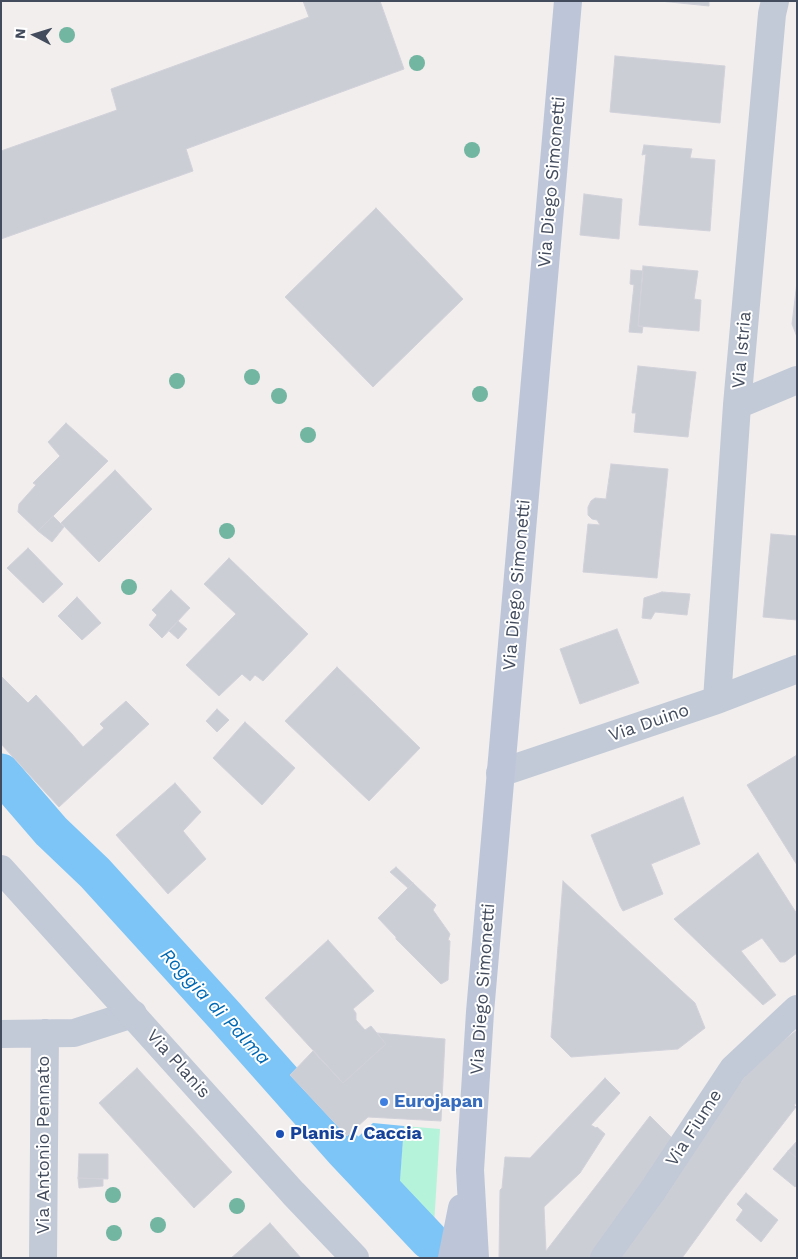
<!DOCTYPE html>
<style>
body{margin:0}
#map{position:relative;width:798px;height:1259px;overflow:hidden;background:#f1eeed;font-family:"Work Sans",sans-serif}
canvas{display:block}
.frame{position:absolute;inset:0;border:2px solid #434c5d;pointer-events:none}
.north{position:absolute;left:10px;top:10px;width:50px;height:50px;-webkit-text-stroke:4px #fff;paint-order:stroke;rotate:275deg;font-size:14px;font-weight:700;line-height:20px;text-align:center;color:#434c5d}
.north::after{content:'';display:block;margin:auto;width:18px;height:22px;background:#434c5d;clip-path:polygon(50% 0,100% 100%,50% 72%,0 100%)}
</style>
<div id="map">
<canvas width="798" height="1259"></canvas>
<div class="frame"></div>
<div class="north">N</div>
</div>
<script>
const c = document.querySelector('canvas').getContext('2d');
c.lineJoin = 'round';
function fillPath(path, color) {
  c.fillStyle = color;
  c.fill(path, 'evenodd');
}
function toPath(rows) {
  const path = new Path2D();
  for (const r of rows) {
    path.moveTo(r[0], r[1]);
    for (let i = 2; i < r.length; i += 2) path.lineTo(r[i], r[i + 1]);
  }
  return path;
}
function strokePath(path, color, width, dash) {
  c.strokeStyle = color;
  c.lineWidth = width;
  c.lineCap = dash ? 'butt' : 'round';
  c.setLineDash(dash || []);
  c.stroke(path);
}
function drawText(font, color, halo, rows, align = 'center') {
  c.font = font + ' "Work Sans",sans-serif';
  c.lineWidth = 4;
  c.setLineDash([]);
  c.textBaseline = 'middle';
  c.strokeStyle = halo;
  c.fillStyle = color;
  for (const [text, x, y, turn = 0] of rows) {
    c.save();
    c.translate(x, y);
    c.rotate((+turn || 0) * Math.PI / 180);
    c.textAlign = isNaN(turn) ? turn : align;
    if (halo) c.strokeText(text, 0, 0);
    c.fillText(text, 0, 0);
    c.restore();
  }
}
const green = toPath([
 [404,1126,440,1129,434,1225,399,1191]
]);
const water = toPath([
 [373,1123,404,1126,398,1208,344,1150]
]);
const canal = toPath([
 [1,773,51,831,95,873,225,1016,344,1150,429,1240]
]);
const building = toPath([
 [303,1,380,1,404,69,186,149,193,171,1,239,1,151,117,110,111,89,309,17,303,1],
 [660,1,709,1,709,6,660,1],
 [615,56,725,66,720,123,610,112,615,56],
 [644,145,692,149,690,158,715,160,710,231,639,225,646,154,642,155,644,145],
 [584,194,622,199,619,239,580,235,584,194],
 [376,208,463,299,373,387,285,297,376,208],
 [643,266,698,271,694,299,701,300,699,331,638,326,643,266],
 [631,270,643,271,638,326,643,326,642,333,629,332,634,285,630,284,631,270],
 [797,282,797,337,792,324,797,282],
 [638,366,696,372,688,437,634,432,636,413,632,413,638,366],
 [66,423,108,461,38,531,18,512,19,504,36,485,33,483,60,456,48,442,66,423],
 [611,464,668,469,657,578,583,572,588,524,600,525,597,520,592,519,588,515,588,507,591,501,595,498,606,499,611,464],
 [115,470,152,509,99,562,61,523,115,470],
 [53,516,64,527,52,542,38,531,53,516],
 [771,534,797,536,797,620,763,617,771,534],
 [28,548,63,584,43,603,7,568,28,548],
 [229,558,308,634,263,681,255,675,250,681,242,674,219,696,186,665,236,614,204,584,229,558],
 [171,590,190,608,162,638,149,625,157,615,152,610,171,590],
 [662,592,690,594,687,615,655,612,651,619,642,618,644,598,662,592],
 [77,597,101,623,82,640,58,616,77,597],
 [178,621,187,629,178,639,169,631,178,621],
 [617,629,639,683,580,704,560,649,617,629],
 [337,667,420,748,369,801,285,721,337,667],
 [1,676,28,703,36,695,72,734,83,747,104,728,100,724,126,701,149,724,59,807,1,744,1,676],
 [217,709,229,720,217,732,206,721,217,709],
 [245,722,295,768,262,805,213,758,245,722],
 [797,755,797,865,747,785,797,755],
 [175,783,201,812,183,831,206,859,168,894,116,835,175,783],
 [683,797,700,844,651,864,663,894,623,911,620,906,591,835,683,797],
 [758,853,797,914,797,953,785,962,780,962,762,938,741,951,776,995,763,1005,674,919,758,853],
 [396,867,413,883,408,888,390,872,396,867],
 [563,881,695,1003,705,1028,678,1049,571,1057,551,1037,563,881],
 [413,883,436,905,433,910,450,934,448,940,450,941,448,980,441,984,396,939,396,937,378,918,413,883],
 [328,940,374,991,353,1009,356,1013,356,1020,365,1030,371,1026,386,1044,343,1083,265,998,328,940],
 [797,1030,797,1103,794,1105,796,1107,727,1196,682,1258,609,1258,755,1063,797,1030],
 [377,1033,445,1039,441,1121,368,1117,347,1136,290,1075,313,1051,343,1083,386,1044,377,1033],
 [137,1068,232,1172,194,1208,99,1103,137,1068],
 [605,1078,620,1093,591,1125,596,1128,597,1127,605,1134,580,1173,544,1207,546,1251,650,1116,679,1145,596,1258,499,1258,500,1190,502,1188,505,1157,530,1158,605,1078],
 [797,1141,797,1158,788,1151,797,1141],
 [788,1151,797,1158,797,1185,795,1187,773,1169,788,1151],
 [79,1154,108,1154,108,1179,78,1178,79,1154],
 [78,1178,103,1179,103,1186,79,1188,78,1178],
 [746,1193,778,1220,761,1242,736,1220,743,1210,737,1204,746,1193],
 [270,1223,301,1258,231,1258,237,1253,270,1223]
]);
const minor = toPath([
 [737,405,797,380],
 [717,700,737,405,772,14,775,1],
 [500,773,717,700,797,669],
 [1,1034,74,1033,133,1014],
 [43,1258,45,1033],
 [604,1258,653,1190,733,1069,797,1009]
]);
const tertiary = toPath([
 [1,869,293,1193,355,1258]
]);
const secondary = toPath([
 [452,1258,462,1208],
 [475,1258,470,1170,480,1012,568,1]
]);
const trees = [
 [67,35],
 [417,63],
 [472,150],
 [252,377],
 [177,381],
 [480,394],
 [279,396],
 [308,435],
 [227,531],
 [129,587],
 [113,1195],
 [237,1206],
 [158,1225],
 [114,1233]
];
const markers = [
 [384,1102,5,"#3f7fe0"],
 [280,1134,5,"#1a4fb4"]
];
const streetNames = [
 ["Via Diego Simonetti",552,182,-85],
 ["Via Istria",742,350,-85],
 ["Via Diego Simonetti",517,585,-85],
 ["Via Duino",649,723,-19],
 ["Via Diego Simonetti",483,989,-86],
 ["Via Planis",178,1064,48],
 ["Via Fiume",694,1128,-57],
 ["Via Antonio Pennato",44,1145,-90]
];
const shopNames = [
 ["Eurojapan",394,1102]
];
const transitNames = [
 ["Planis / Caccia",290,1134]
];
const waterNames = [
 ["Roggia di Palma",215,1007,47]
];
fillPath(green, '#b5f4db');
fillPath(water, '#7dc5f7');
strokePath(canal, '#7dc5f7', 39);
fillPath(building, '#ccced6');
strokePath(building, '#d1d1da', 1);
strokePath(minor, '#c2c9d7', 28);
strokePath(tertiary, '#c2c9d7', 28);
strokePath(secondary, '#bdc5d9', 28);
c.fillStyle = '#72b5a1';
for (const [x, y] of trees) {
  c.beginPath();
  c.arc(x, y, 8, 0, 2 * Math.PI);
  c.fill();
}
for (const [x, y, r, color] of markers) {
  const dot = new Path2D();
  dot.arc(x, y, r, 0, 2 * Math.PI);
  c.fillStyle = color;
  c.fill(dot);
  strokePath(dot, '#fff', 2);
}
drawText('18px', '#434c5d', '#fff', streetNames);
drawText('bold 18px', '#366cbe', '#fff', shopNames, 'left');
drawText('bold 18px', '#164399', '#fff', transitNames, 'left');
drawText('italic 19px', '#0069b4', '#fff', waterNames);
</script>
